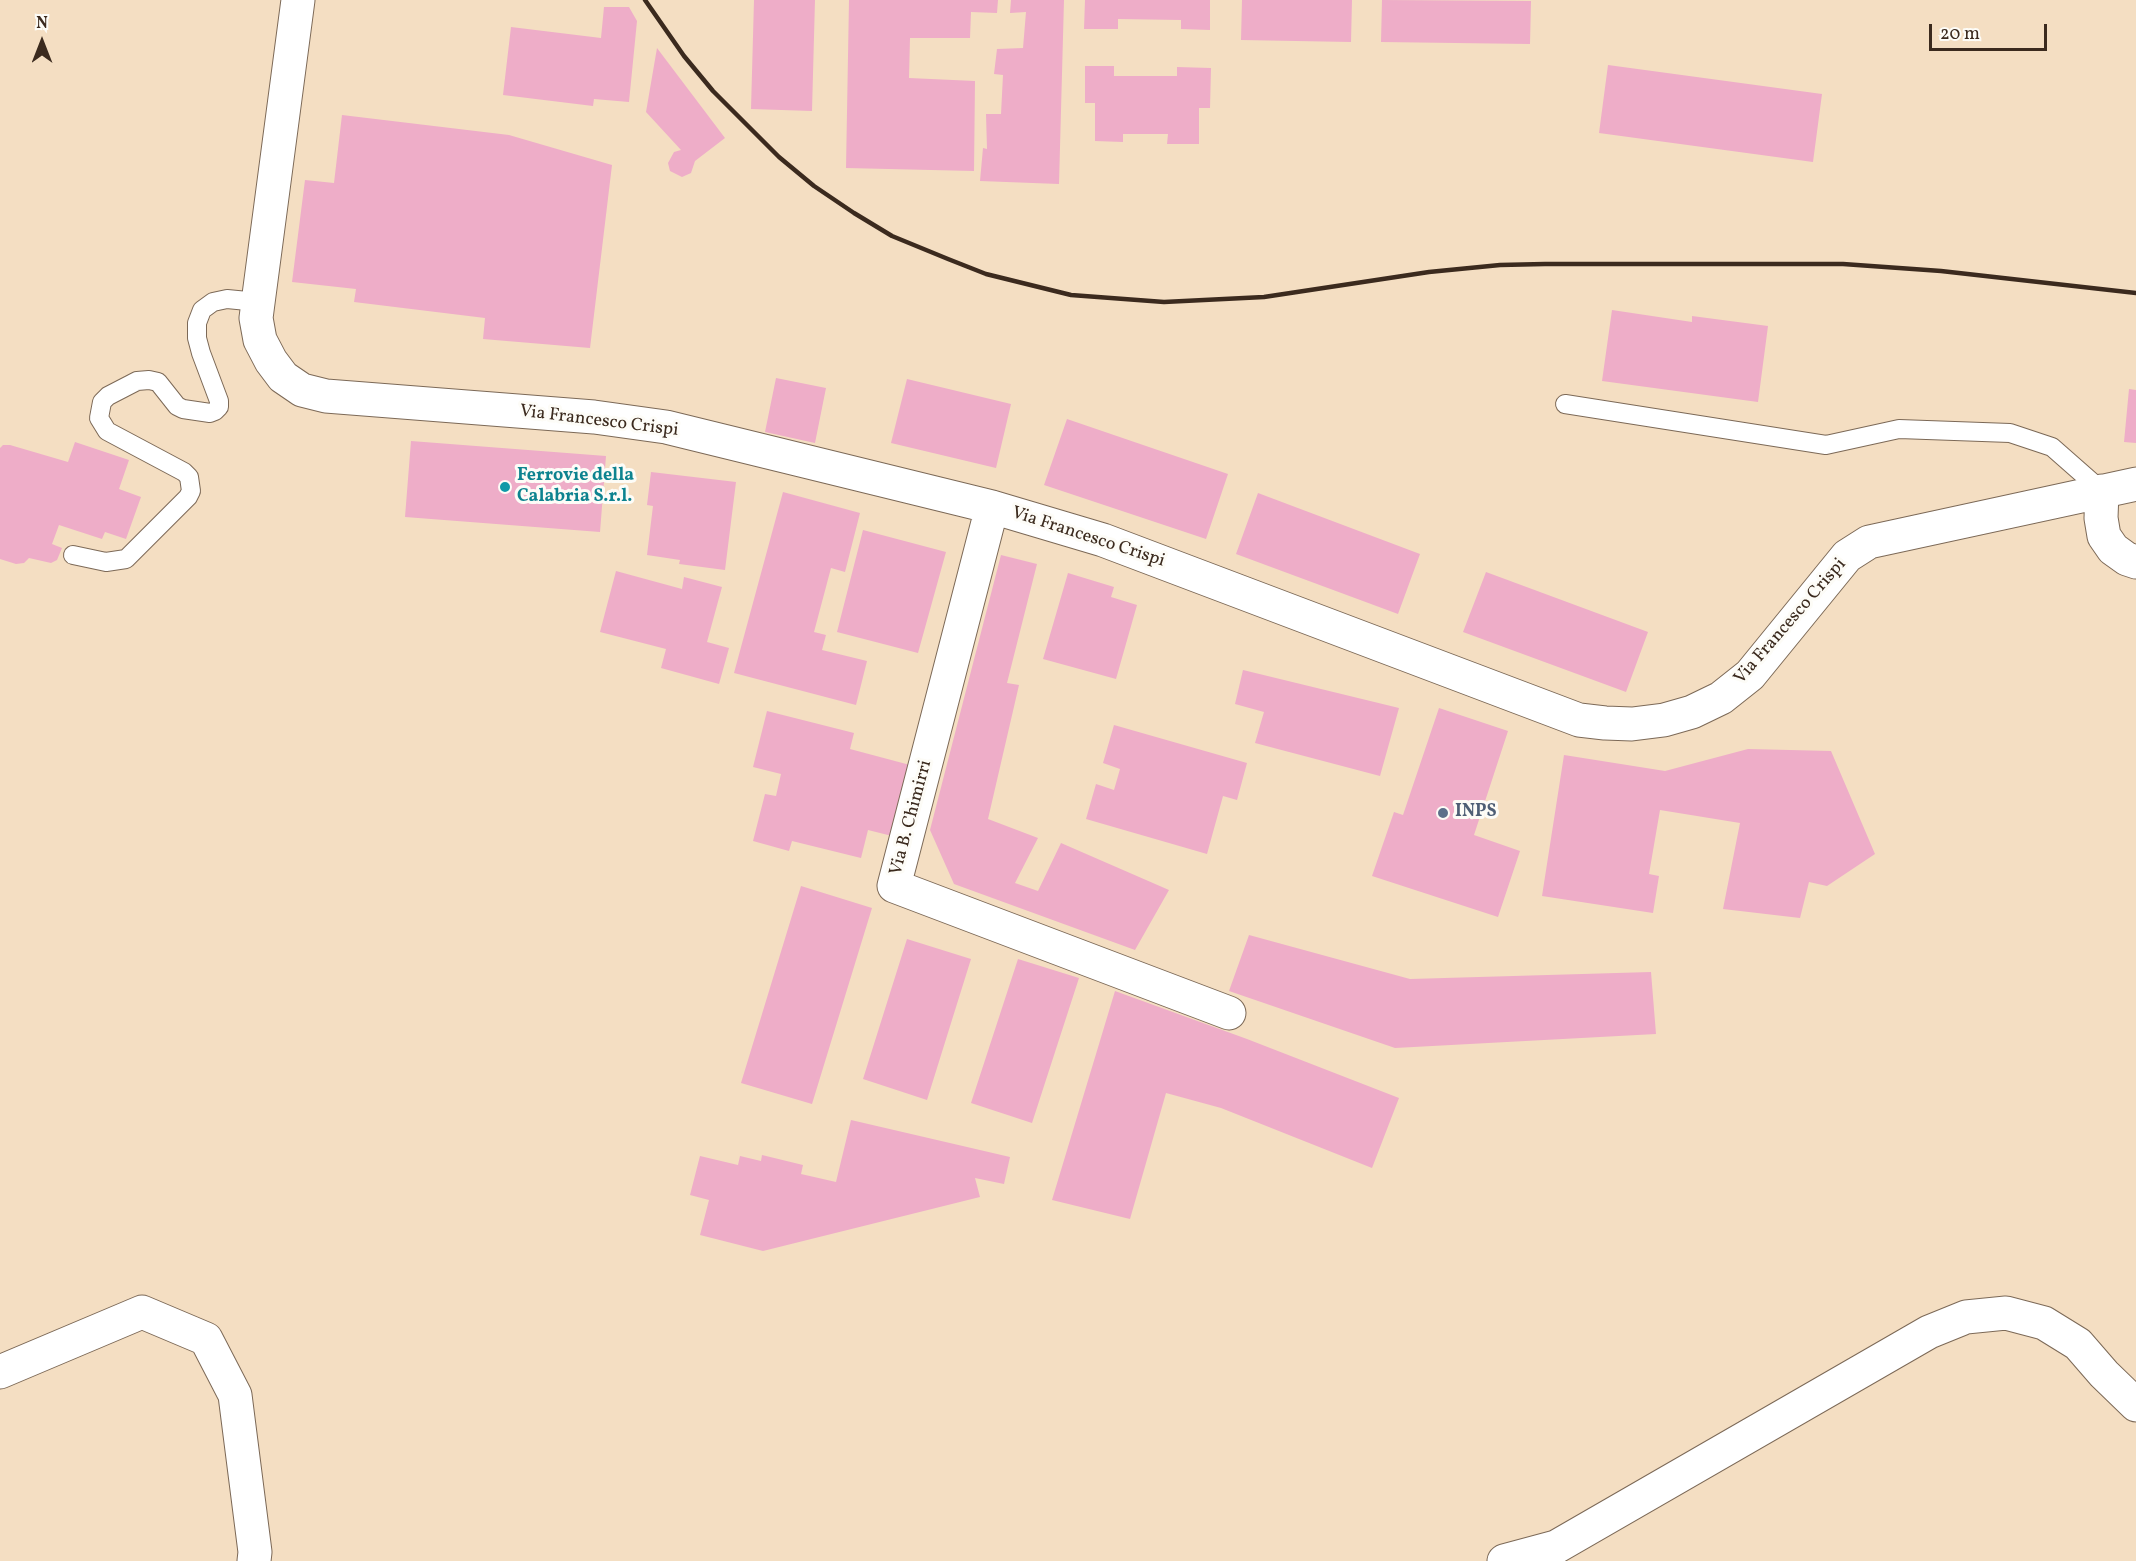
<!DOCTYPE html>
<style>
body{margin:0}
#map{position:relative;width:2136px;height:1561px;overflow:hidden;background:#f4dec2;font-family:Vollkorn,serif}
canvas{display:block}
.north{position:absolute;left:12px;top:12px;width:60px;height:60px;-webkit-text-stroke:4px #fdfcf7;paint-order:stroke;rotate:0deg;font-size:16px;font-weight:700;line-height:24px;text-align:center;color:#3b2a1e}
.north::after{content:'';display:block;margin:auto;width:21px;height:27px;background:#3b2a1e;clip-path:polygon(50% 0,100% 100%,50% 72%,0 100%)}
.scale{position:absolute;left:1929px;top:24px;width:118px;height:27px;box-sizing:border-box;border:3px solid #3b2a1e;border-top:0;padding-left:8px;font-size:18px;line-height:21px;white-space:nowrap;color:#3b2a1e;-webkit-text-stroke:4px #fdfcf7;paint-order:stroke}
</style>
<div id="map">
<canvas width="2136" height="1561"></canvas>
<div class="north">N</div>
<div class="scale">20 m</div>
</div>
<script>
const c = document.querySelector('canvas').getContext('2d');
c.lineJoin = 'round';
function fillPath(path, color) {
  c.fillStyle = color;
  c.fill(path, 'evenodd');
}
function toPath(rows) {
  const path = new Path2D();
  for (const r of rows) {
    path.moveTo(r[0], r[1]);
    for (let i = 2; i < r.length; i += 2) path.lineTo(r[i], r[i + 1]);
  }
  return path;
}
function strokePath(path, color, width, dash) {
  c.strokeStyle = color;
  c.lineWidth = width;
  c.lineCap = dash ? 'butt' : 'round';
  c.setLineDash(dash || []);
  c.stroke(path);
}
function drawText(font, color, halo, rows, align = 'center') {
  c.font = font + ' Vollkorn,serif';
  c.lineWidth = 6;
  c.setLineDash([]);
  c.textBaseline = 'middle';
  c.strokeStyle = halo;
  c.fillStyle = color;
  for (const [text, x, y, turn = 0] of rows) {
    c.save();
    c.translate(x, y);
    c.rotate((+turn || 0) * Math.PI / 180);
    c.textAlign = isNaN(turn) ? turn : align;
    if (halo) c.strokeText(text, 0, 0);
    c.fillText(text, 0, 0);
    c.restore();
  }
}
const building = toPath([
 [754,0,815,0,812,111,751,109],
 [849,0,998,0,997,13,971,12,970,38,910,38,909,78,975,81,974,171,846,168],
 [1011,0,1064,0,1059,184,980,181,983,148,987,149,986,114,1001,114,1003,75,994,74,997,49,1023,48,1026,12,1010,13],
 [1085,0,1210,0,1210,30,1181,29,1181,20,1118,19,1118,29,1084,29],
 [1242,0,1352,0,1351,42,1241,40],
 [1382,0,1531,1,1530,44,1381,42],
 [604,7,629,7,637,21,629,102,594,99,593,106,503,95,511,27,601,38],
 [657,48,725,138,695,161,691,173,682,177,670,171,668,163,674,152,681,150,646,112],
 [1608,65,1822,94,1813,162,1599,133],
 [1085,66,1114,66,1114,76,1177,76,1177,67,1211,68,1210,108,1199,108,1199,144,1167,144,1168,134,1123,134,1123,142,1095,141,1095,103,1085,103],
 [342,115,509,135,612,165,590,348,483,339,485,318,354,302,356,289,292,282,305,180,334,183],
 [1612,310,1692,322,1692,316,1768,326,1758,402,1602,381],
 [776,378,826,388,815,443,765,432],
 [907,379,1011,404,996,468,891,443],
 [2129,389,2136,390,2136,443,2124,442],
 [1067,419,1228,474,1206,539,1044,485],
 [411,441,606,456,600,532,405,517],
 [75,442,129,460,119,489,141,497,126,539,105,532,102,539,59,525,52,544,62,548,57,560,51,563,29,558,24,563,16,564,0,559,0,448,3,445,10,445,68,462],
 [651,472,736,482,725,570,679,564,680,560,647,555,653,506,647,505],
 [783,492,860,513,845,572,831,568,814,632,826,635,822,650,867,661,856,705,734,673],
 [1258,493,1420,554,1398,614,1236,554],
 [863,530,946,552,918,653,837,632],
 [1001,555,1037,564,1007,683,1019,685,988,819,1038,838,1015,883,1038,891,1061,843,1169,890,1135,950,954,884,930,830],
 [616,571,682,589,684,577,722,587,707,642,729,648,719,684,661,668,666,649,600,632],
 [1486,572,1648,632,1626,692,1463,632],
 [1068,573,1114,587,1111,597,1137,605,1116,679,1043,659],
 [1243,670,1399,708,1380,776,1255,743,1264,712,1235,704],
 [1439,708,1508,731,1474,835,1520,851,1498,917,1372,876,1394,812,1403,815],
 [767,711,854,733,850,749,910,765,892,836,868,830,861,858,792,841,789,851,753,841,765,794,776,796,781,774,753,767],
 [1114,725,1247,763,1237,800,1223,796,1207,854,1086,819,1096,784,1114,790,1120,769,1103,763],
 [1748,749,1831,751,1875,854,1827,886,1809,882,1800,918,1723,909,1740,823,1660,810,1649,874,1659,876,1653,913,1542,896,1564,755,1665,771],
 [801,886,872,908,812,1104,741,1083],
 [1249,935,1410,979,1651,972,1656,1034,1395,1048,1229,991],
 [907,939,971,959,927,1100,863,1079],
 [1018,959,1079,978,1032,1123,971,1103],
 [1115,991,1247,1039,1399,1098,1372,1168,1221,1108,1166,1093,1130,1219,1052,1200],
 [851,1120,1010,1157,1004,1184,975,1178,980,1197,763,1251,700,1235,709,1200,690,1195,700,1156,738,1165,740,1156,761,1161,762,1155,803,1165,801,1174,836,1182]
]);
const lane = toPath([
 [1565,404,1826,445,1899,429,2010,433,2052,447,2102,491],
 [73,555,106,562,126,559,188,497,191,491,189,477,184,472,107,431,99,418,102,402,108,396,137,381,149,380,158,382,177,406,183,409,210,413,215,411,219,407,219,401,201,353,197,338,197,323,202,310,213,302,227,299,258,302]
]);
const street = toPath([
 [298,0,256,318,260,340,271,361,283,377,302,390,326,396,594,417,666,427,992,507,1103,540,1579,720,1605,723,1632,724,1664,720,1692,712,1721,698,1750,675,1847,556,1869,542,2136,484],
 [2102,491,2101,518,2104,536,2113,549,2127,559,2136,562],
 [992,507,894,886,1229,1013],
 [0,1372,142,1312,206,1339,235,1395,255,1552,254,1561],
 [1504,1561,1556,1547,1929,1332,1966,1317,2006,1313,2044,1323,2078,1344,2104,1374,2136,1405]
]);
const rail = toPath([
 [645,0,684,56,713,91,779,157,814,186,854,213,892,236,948,259,986,274,1071,295,1164,302,1264,297,1429,272,1500,265,1545,264,1843,264,1941,271,2136,293]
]);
const markers = [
 [505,487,6,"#0f9aa8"],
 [1443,813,6,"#5c6f8a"]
];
const streetNames = [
 ["Via Francesco Crispi",599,422,7],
 ["Via Francesco Crispi",1088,538,18],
 ["Via Francesco Crispi",1791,622,-49],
 ["Via B. Chimirri",912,818,-75]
];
const cultureNames = [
 ["Ferrovie della",517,477],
 ["Calabria S.r.l.",517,498]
];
const serviceNames = [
 ["INPS",1455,813]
];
fillPath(building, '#eeadc8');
strokePath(lane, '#7c6957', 20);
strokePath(street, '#7c6957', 35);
strokePath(lane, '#fff', 18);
strokePath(street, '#fff', 33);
strokePath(rail, '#3b2a1e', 4.5);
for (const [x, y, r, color] of markers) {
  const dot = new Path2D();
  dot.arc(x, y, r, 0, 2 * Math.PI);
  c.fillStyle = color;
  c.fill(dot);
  strokePath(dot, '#fdfcf7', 2);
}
drawText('18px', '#3b2a1e', '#fdfcf7', streetNames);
drawText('bold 18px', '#0d838f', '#fdfcf7', cultureNames, 'left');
drawText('bold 18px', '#4e5e75', '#fdfcf7', serviceNames, 'left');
</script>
